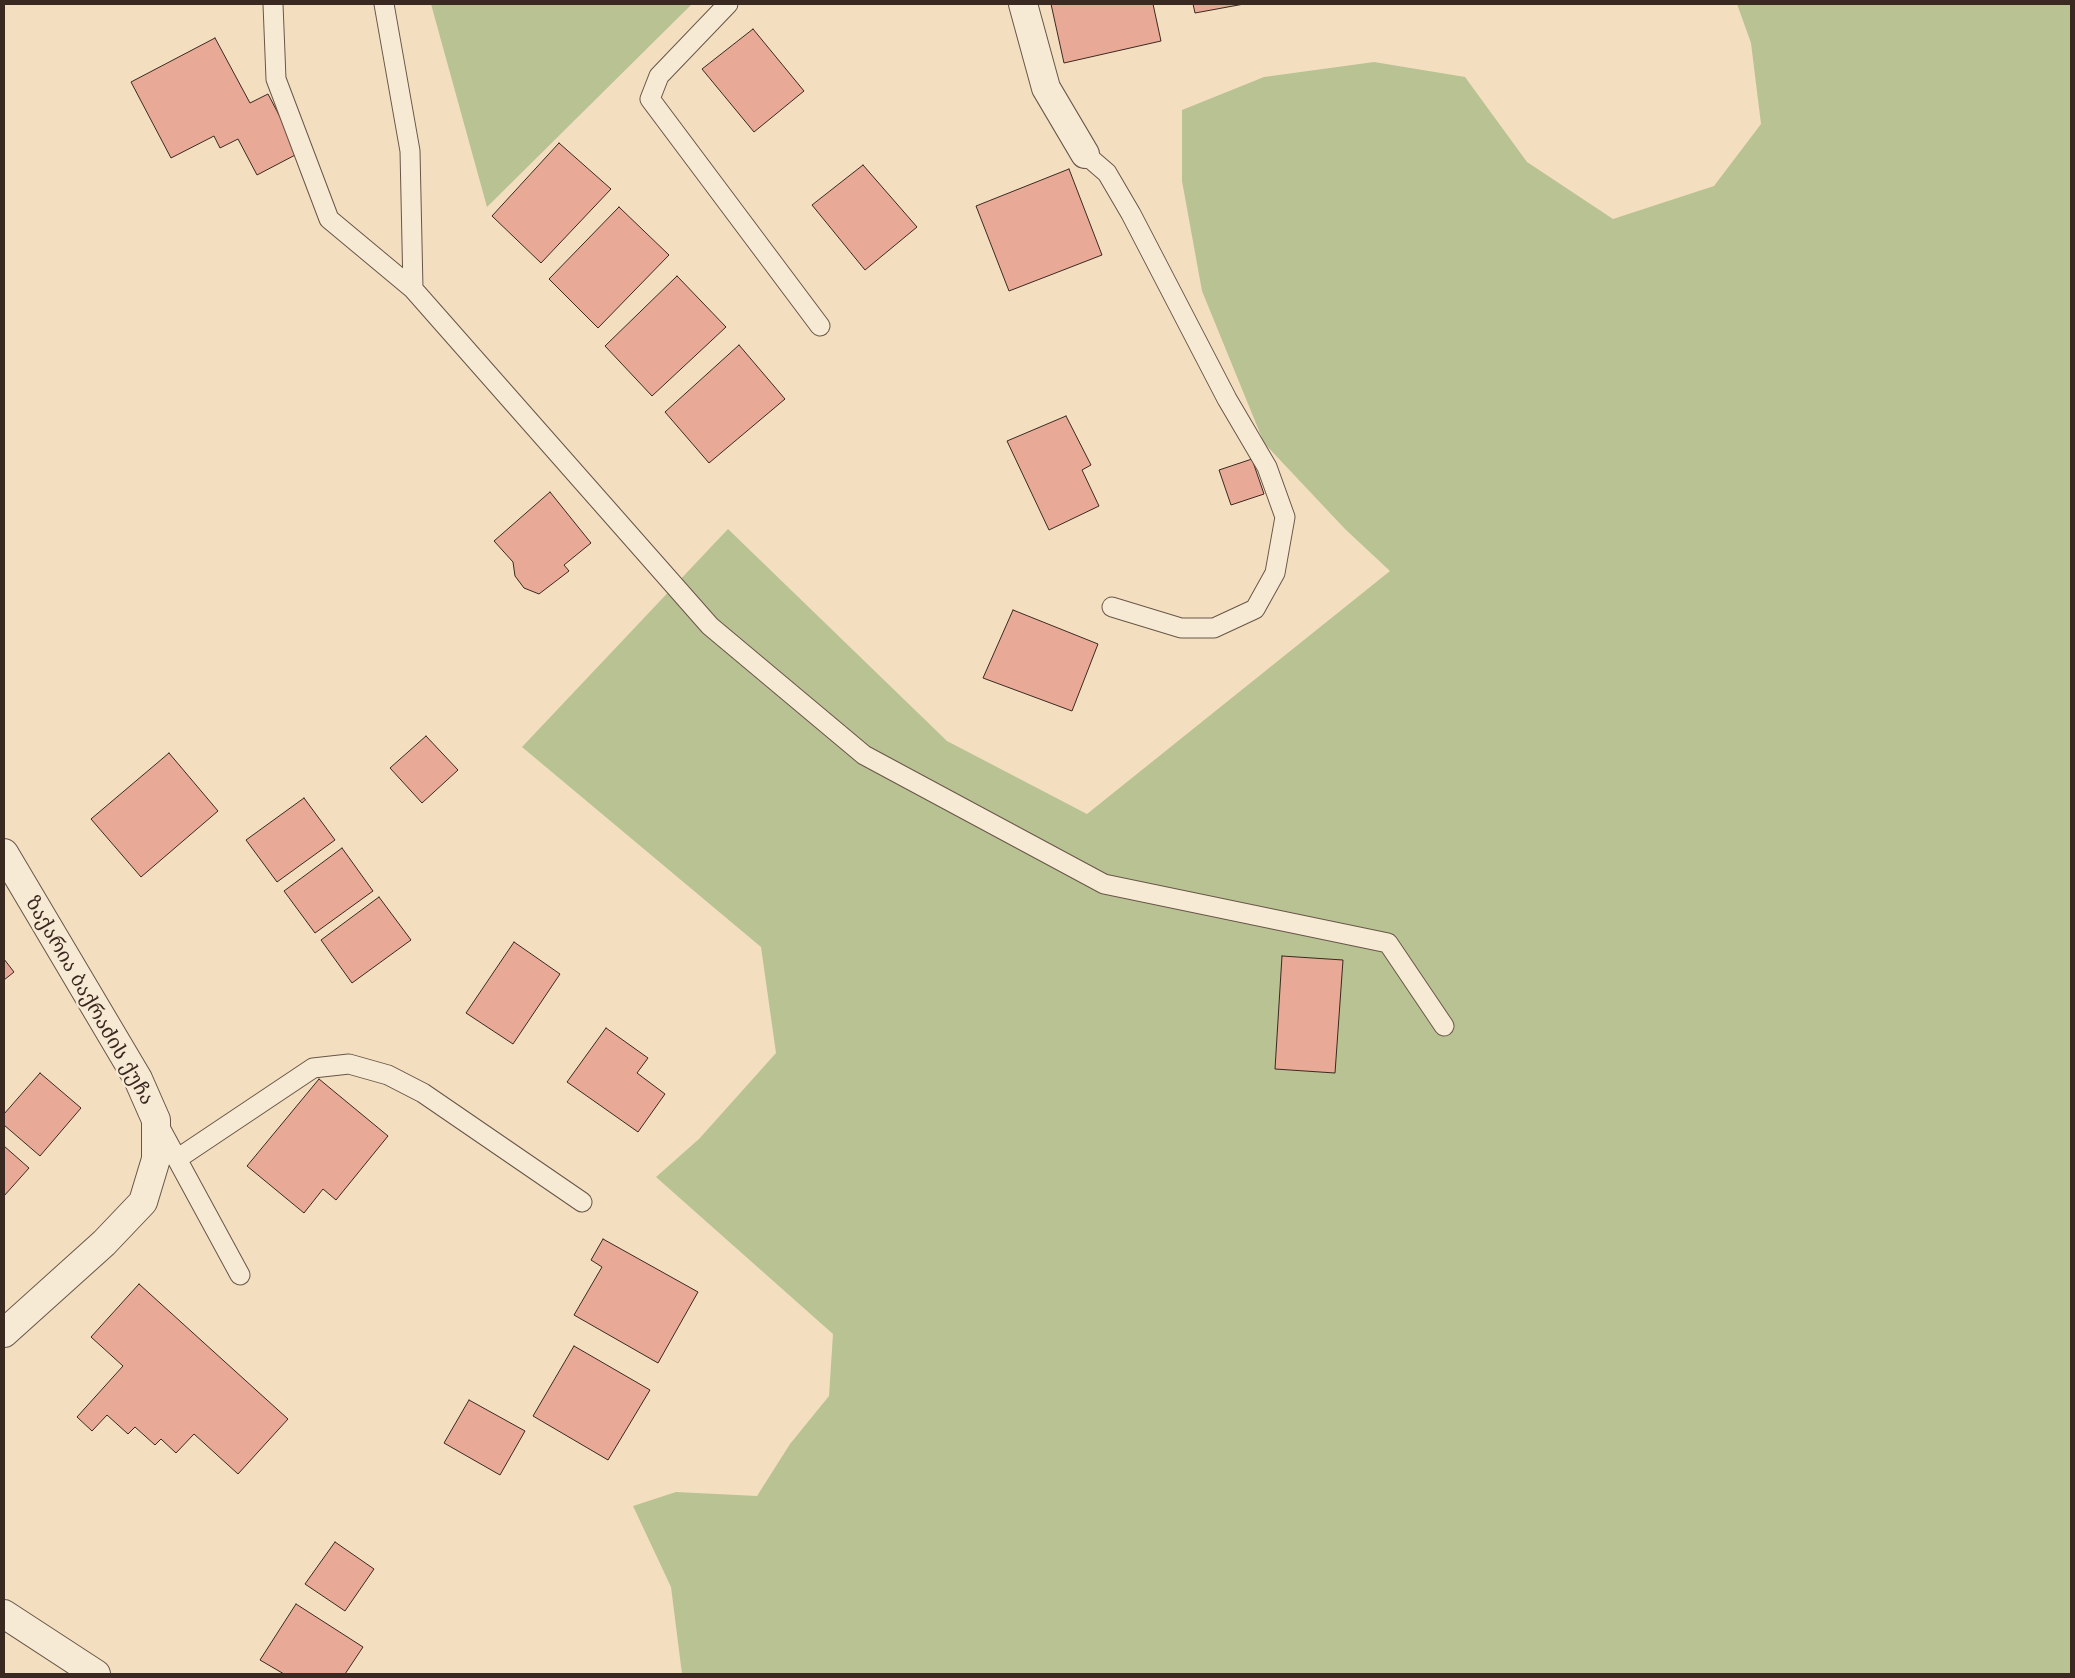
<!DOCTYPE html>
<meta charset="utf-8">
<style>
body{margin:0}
#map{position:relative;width:2075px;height:1678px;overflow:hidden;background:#f3dfbf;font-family:"Old Standard TT",serif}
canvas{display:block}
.frame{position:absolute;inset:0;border:5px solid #3a2920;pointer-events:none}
</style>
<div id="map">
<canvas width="2075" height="1678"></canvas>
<div class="frame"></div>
</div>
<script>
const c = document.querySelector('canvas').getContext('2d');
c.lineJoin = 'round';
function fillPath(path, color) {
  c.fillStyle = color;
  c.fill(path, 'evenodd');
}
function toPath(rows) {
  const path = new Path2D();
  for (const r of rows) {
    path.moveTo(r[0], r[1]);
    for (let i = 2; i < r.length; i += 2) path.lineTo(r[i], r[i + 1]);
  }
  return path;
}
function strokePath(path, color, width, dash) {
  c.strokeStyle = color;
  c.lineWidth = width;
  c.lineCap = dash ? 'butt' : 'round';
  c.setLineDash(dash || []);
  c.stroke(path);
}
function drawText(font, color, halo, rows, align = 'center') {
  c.font = font + ' "Old Standard TT","Noto Serif Georgian",serif';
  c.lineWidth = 5;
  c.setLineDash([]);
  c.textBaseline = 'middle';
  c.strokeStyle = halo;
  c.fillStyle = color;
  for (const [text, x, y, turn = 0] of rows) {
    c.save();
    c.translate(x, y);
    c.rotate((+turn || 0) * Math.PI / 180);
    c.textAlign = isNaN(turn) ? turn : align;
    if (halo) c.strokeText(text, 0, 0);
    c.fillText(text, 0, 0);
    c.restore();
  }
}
const green = toPath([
 [431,4,692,4,487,207],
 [1737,4,2071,4,2071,1674,682,1674,671,1587,633,1506,676,1492,757,1496,790,1444,829,1396,833,1334,656,1177,699,1139,776,1053,761,947,522,747,728,529,947,741,1087,814,1390,571,1345,529,1264,443,1202,291,1182,181,1182,110,1264,77,1374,62,1465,77,1527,162,1613,219,1714,186,1761,124,1751,43]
]);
const building = toPath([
 [1051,4,1153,4,1161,41,1064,63,1051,4],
 [1193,4,1244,4,1195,13,1193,4],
 [753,29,804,91,754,132,702,69,753,29],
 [215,38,250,103,268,94,299,153,257,175,238,139,220,148,214,136,171,158,131,82,215,38],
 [559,143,611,189,541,263,492,216,559,143],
 [863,165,917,227,865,270,812,205,863,165],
 [1069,169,1102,255,1009,291,976,206,1069,169],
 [619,207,669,255,598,328,549,279,619,207],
 [677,276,726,327,652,396,605,346,677,276],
 [739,345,785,399,709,463,665,412,739,345],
 [1066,416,1091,465,1082,470,1099,506,1049,530,1007,441,1066,416],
 [1252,459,1264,494,1231,505,1219,470,1252,459],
 [550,492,591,543,564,565,569,571,539,594,524,588,515,576,513,562,494,541,550,492],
 [1013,610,1098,644,1072,711,983,678,1013,610],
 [426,736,458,770,422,803,390,768,426,736],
 [169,753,218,811,141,877,91,819,169,753],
 [304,798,335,840,277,882,246,840,304,798],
 [342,848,373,891,315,933,284,891,342,848],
 [379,897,411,940,352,983,321,940,379,897],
 [514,942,560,974,513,1044,466,1013,514,942],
 [1282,956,1343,960,1335,1073,1275,1069,1282,956],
 [4,959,14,972,4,980,4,959],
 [606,1028,648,1058,637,1073,665,1094,638,1132,567,1082,606,1028],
 [40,1073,81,1108,40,1156,4,1125,4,1114,40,1073],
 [319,1079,388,1136,336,1200,323,1189,304,1213,247,1166,319,1079],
 [4,1146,29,1168,4,1196,4,1146],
 [603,1239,698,1292,658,1363,574,1315,602,1267,591,1260,603,1239],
 [139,1284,288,1419,238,1474,194,1434,176,1453,161,1439,155,1445,135,1427,128,1434,107,1415,92,1431,77,1417,123,1366,91,1337,139,1284],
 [574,1346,650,1390,608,1460,533,1416,574,1346],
 [469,1400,525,1431,500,1475,444,1443,469,1400],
 [335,1542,374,1569,345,1611,305,1584,335,1542],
 [296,1604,363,1647,345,1674,284,1674,260,1660,296,1604]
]);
const lane = toPath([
 [273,4,276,79,329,219,413,289,710,626,864,755,1104,884,1388,943,1444,1026],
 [384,4,410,151,413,289],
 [728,4,659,76,650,99,820,326],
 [1085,154,1107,173,1131,214,1227,399,1267,467,1285,517,1275,573,1255,609,1214,628,1181,628,1112,607],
 [158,1124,240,1275],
 [177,1159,313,1068,349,1064,388,1075,423,1093,582,1202]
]);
const street = toPath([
 [1023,4,1046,88,1085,154],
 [4,853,138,1079,156,1120,156,1159,143,1202,104,1243,4,1333],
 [4,1614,96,1674]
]);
const streetNames = [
 ["ზაქარია ბაქრაძის ქუჩა",89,1001,60]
];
fillPath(green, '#b9c293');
fillPath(building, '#e8a997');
strokePath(building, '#3a2920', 1);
strokePath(lane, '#685648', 21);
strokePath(street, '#685648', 30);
strokePath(lane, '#f7ead5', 19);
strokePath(street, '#f7ead5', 28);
drawText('20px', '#3a2920', '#f7ead5', streetNames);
</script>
